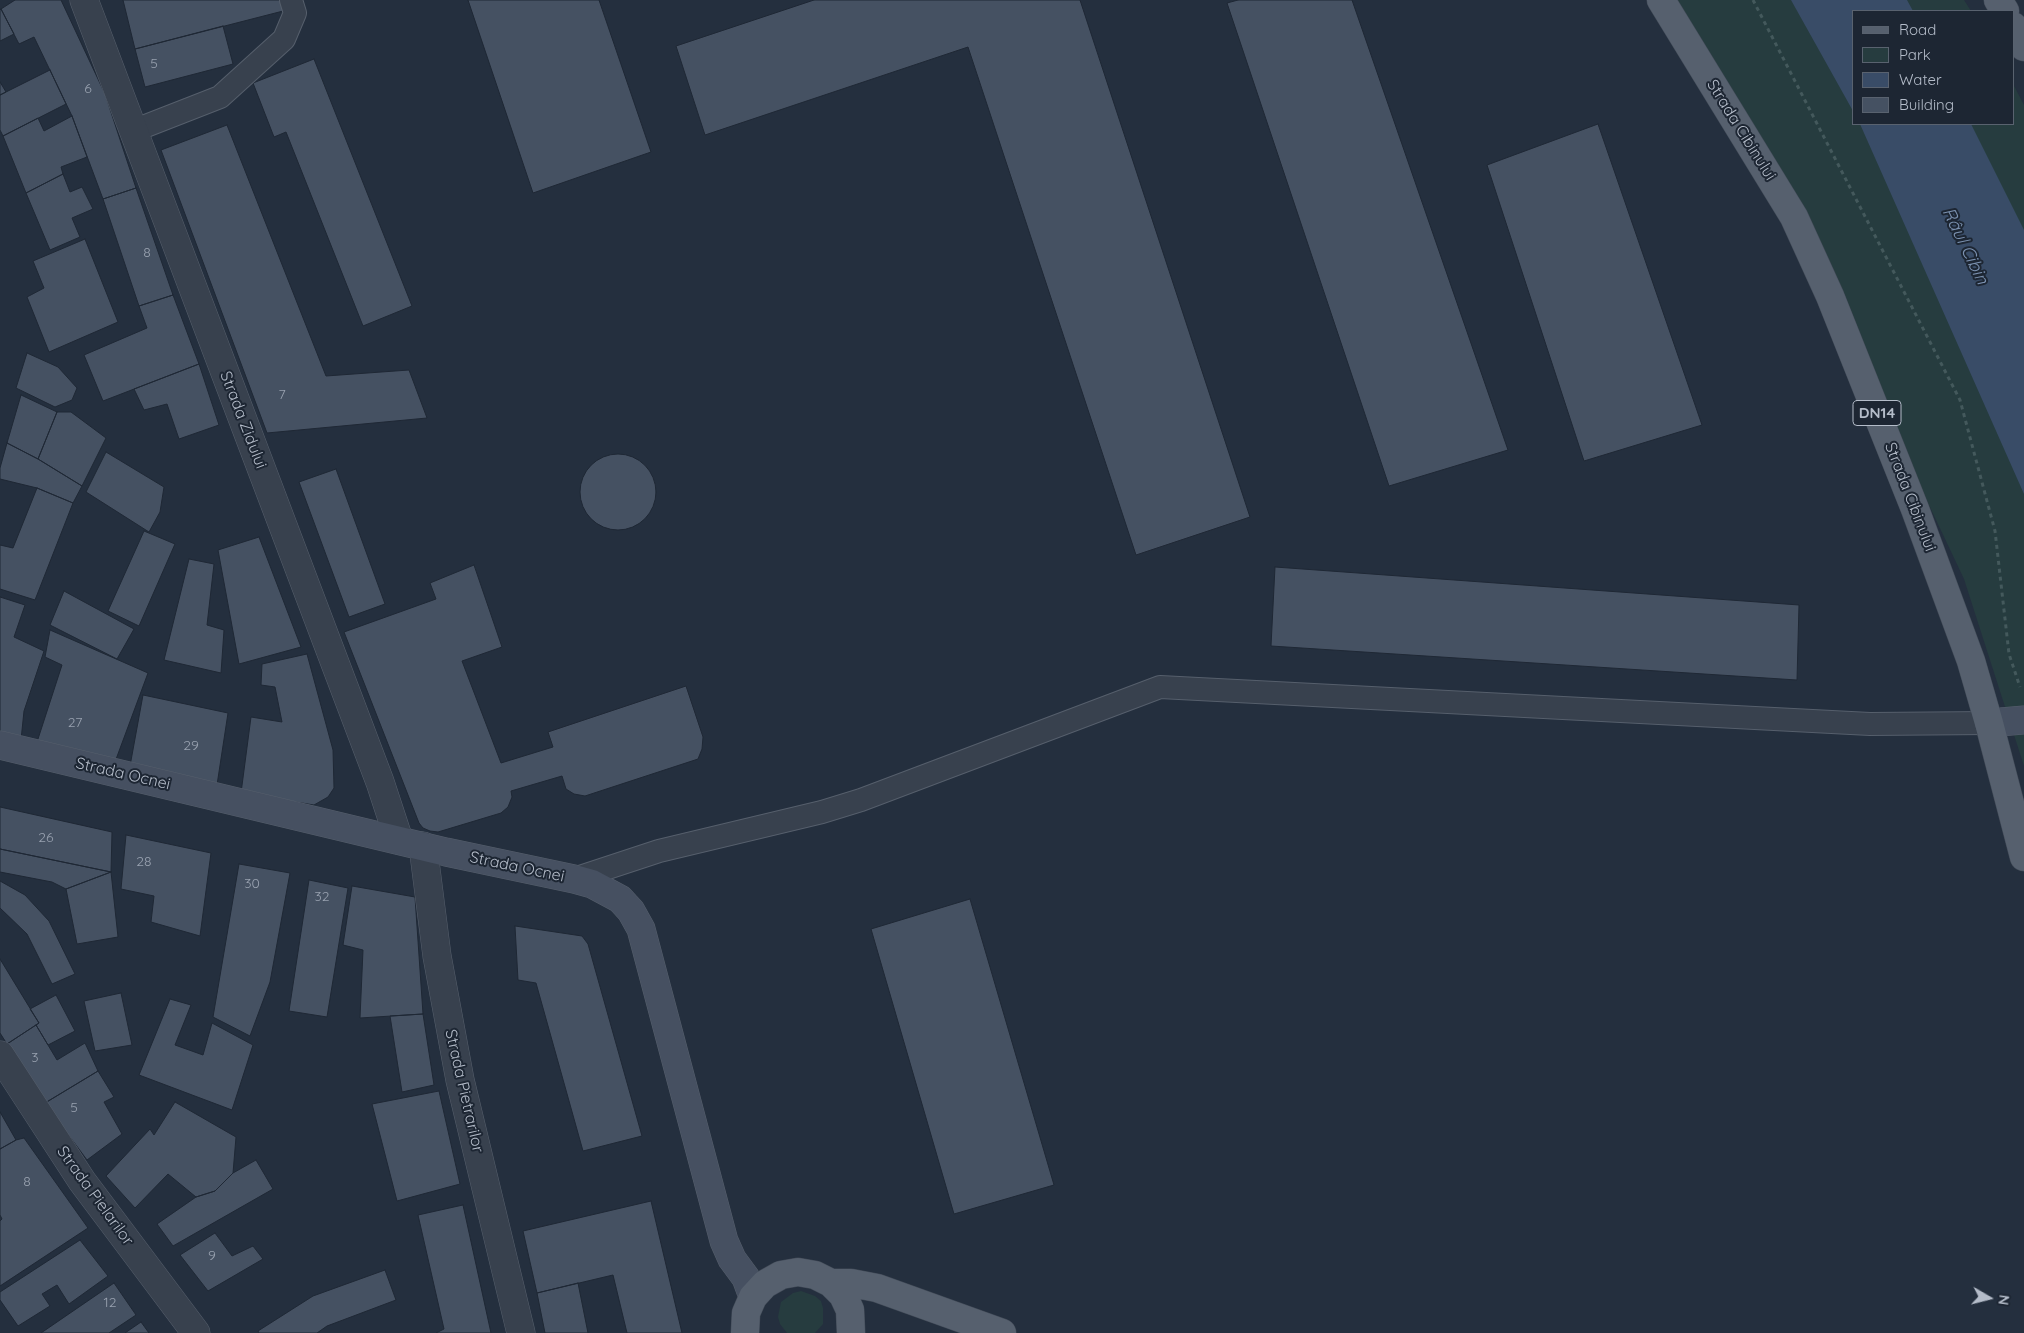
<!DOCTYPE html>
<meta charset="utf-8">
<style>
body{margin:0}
#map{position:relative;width:2024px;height:1333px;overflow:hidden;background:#242f3e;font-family:Quicksand,sans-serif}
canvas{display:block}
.legend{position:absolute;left:1852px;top:10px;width:162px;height:115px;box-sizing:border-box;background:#1d2633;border:1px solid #59626f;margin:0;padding:6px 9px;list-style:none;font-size:15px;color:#b4bcc9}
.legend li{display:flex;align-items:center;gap:10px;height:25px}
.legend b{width:25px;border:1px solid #59626f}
.north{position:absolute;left:1964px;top:1273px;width:50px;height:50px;-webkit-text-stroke:4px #1d2633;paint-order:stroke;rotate:98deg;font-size:14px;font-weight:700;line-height:20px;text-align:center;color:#b4bcc9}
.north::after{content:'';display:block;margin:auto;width:18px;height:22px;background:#b4bcc9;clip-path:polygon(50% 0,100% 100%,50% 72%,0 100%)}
</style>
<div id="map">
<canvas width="2024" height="1333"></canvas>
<ul class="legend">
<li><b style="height:6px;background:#56606e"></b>Road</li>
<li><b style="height:14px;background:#263c3f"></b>Park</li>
<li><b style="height:14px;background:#394c67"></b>Water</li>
<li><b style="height:14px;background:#455162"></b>Building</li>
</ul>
<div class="north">N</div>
</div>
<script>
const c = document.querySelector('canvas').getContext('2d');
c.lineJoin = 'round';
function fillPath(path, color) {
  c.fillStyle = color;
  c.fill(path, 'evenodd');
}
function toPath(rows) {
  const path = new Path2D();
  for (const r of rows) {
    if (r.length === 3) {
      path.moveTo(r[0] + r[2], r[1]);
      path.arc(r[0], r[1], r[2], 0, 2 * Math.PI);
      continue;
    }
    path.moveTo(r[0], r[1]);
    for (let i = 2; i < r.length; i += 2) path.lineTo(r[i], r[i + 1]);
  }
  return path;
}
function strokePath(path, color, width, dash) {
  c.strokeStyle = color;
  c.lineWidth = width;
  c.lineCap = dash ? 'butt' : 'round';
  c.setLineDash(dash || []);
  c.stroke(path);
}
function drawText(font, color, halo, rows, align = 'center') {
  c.font = font + ' Quicksand,sans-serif';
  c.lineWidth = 4;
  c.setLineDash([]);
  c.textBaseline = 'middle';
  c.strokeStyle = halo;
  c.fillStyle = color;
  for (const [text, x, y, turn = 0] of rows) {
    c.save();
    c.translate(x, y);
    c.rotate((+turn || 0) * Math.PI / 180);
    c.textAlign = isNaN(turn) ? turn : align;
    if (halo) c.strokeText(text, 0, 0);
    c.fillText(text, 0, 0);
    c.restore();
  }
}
const green = toPath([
 [1661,0,1964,0,1971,11,1853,11,1853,124,2013,124,2013,84,2024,105,2024,766,1964,579,1830,296],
 [801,1291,815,1296,821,1301,823,1308,823,1324,815,1333,787,1333,780,1324,778,1317,781,1302,793,1293]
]);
const water = toPath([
 [1791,0,1907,0,1913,11,1853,11,1853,111],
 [1860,124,1971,124,2024,230,2024,494]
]);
const building = toPath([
 [15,0,61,0,105,94,136,188,103,199,72,116,34,37,19,44,1,9,15,0],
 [123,0,284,0,287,10,135,49,123,0],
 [468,0,599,0,651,152,533,193,468,0],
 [814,0,1080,0,1250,517,1136,555,968,47,705,135,676,46,814,0],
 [1238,0,1352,0,1508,450,1389,486,1227,3,1238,0],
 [1,9,14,34,0,41,0,10,1,9],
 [223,26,233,64,145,87,135,49,223,26],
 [314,59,412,306,363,326,286,132,274,137,253,83,314,59],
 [50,70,66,104,3,136,0,130,0,95,50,70],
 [0,82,6,92,0,95,0,82],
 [72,116,87,157,61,167,63,174,26,193,3,136,38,118,44,131,72,116],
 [1598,124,1702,425,1584,461,1487,165,1598,124],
 [227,125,326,376,409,370,427,418,267,433,161,150,227,125],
 [63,174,70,192,82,187,93,209,72,218,80,237,50,250,26,193,63,174],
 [136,188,173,295,139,306,103,199,136,188],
 [85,239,118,322,49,352,27,297,44,288,33,261,85,239],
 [173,295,199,364,103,401,84,355,147,328,139,306,173,295],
 [27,353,58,367,77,388,72,400,55,407,16,388,27,353],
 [199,364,219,425,179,439,167,404,144,410,134,389,199,364],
 [21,395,57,412,38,459,7,443,21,395],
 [57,412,71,412,106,438,82,486,38,459,57,412],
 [7,443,38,459,82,486,73,503,37,488,0,479,0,468,7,443],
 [106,452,164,487,160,512,149,532,86,492,106,452],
 [618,492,38],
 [336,469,385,604,349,617,299,482,336,469],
 [37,488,73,503,35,600,0,589,0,545,13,548,37,488],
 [144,531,175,544,139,626,108,611,144,531],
 [259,537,301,647,239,664,218,550,259,537],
 [189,559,214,564,207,625,224,630,221,673,164,660,189,559],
 [474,565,502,647,462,661,501,763,553,747,548,732,686,686,703,737,702,749,698,759,585,796,574,794,566,789,562,776,511,791,512,797,508,807,501,813,438,832,430,831,423,828,419,823,344,632,436,599,430,583,474,565],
 [1275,567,1799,605,1797,680,1271,646,1275,567],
 [64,591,134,629,117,659,50,625,64,591],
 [0,597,25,605,14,637,44,651,24,711,21,740,0,733,0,597],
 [50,630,148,673,115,762,37,742,62,665,45,657,50,630],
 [307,654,333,750,334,788,328,797,314,805,241,793,251,717,282,722,275,687,261,685,262,664,307,654],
 [143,695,228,713,217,785,130,766,143,695],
 [0,807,112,832,111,872,0,849,0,807],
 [126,835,211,853,200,936,151,922,154,896,121,889,126,835],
 [0,849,111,872,66,889,52,882,0,872,0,849],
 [239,864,290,873,270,982,250,1036,213,1017,239,864],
 [111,872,118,937,77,944,66,889,111,872],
 [309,880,348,888,327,1017,289,1011,309,880],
 [0,881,25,895,49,921,75,974,52,984,27,934,0,908,0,881],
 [352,886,415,897,423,1014,360,1018,363,950,343,945,352,886],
 [970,899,1054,1185,954,1214,871,929,970,899],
 [515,926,582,936,588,944,642,1136,583,1151,536,983,518,980,515,926],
 [0,959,39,1023,7,1044,0,1033,0,959],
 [121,993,132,1045,95,1051,84,1001,121,993],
 [56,995,75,1031,48,1045,36,1025,39,1023,30,1009,56,995],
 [170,999,191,1005,175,1045,203,1055,212,1023,253,1045,232,1110,139,1075,170,999],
 [423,1014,434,1085,402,1092,390,1016,423,1014],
 [36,1025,57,1060,85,1043,98,1071,45,1103,7,1044,36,1025],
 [98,1071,114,1097,104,1102,122,1134,87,1160,45,1103,98,1071],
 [439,1091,460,1184,397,1201,372,1104,439,1091],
 [175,1102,236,1137,233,1173,215,1191,196,1197,168,1174,135,1208,106,1176,150,1129,154,1135,175,1102],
 [0,1112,16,1140,0,1149,0,1112],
 [24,1138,88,1228,0,1286,0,1221,2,1219,0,1215,0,1149,16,1140,24,1138],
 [256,1160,273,1189,173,1246,157,1224,196,1197,215,1191,233,1173,256,1160],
 [651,1201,682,1333,627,1333,613,1275,537,1293,523,1231,651,1201],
 [463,1205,491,1333,436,1333,444,1329,418,1215,463,1205],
 [215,1233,232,1256,253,1246,263,1259,208,1291,180,1255,215,1233],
 [80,1240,108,1276,69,1304,57,1285,42,1294,50,1306,18,1326,0,1300,0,1292,80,1240],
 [385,1270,396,1300,327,1326,317,1333,259,1333,258,1331,313,1296,385,1270],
 [114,1283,136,1315,109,1333,41,1333,114,1283],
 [578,1283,588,1333,545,1333,537,1293,578,1283],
 [141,1322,149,1333,125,1333,141,1322]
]);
const path = toPath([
 [1753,0,1960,400,1995,531,2009,654,2020,687]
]);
const lane = toPath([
 [133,131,220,97,284,39,295,13,291,0],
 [574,879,659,851,822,812,861,800,1160,687,1870,724,1989,723]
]);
const street = toPath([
 [84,0,380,782,399,840],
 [423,846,437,956,460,1080,521,1333],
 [0,1055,82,1181,196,1333]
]);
const secondary = toPath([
 [1989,723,2024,720],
 [0,745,446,852,574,879,592,884,620,899,631,911,641,929,724,1241,732,1259,746,1278,753,1297]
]);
const primary = toPath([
 [1661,0,1794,217,1830,296,1915,509,1971,661,1989,723,2024,857],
 [1998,0,2005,11],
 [2013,26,2024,47],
 [831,1283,851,1283,877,1288,1002,1333],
 [745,1333,746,1313,753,1297,765,1284,781,1275,798,1272,815,1275,831,1283,843,1295,850,1310,851,1333]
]);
const numberNames = [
 ["5",154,64],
 ["6",88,89],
 ["8",147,253],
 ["7",282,395],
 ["27",75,723],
 ["29",191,746],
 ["26",46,838],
 ["28",144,862],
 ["30",252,884],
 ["32",322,897],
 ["3",35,1058],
 ["5",74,1108],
 ["8",27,1182],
 ["9",212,1256],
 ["12",110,1303]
];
const shields = [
 [1877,413,48]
];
const shieldNames = [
 ["DN14",1877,413]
];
const streetNames = [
 ["Strada Cibinului",1741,130,58],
 ["Strada Zidului",243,420,69],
 ["Strada Cibinului",1910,497,69],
 ["Strada Ocnei",123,774,13],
 ["Strada Ocnei",517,867,12],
 ["Strada Pietrarilor",464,1091,77],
 ["Strada Pielarilor",95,1196,54]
];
const waterNames = [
 ["Râul Cibin",1965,246,64]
];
fillPath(green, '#263c3f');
fillPath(water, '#394c67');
fillPath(building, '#455162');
strokePath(building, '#1f2835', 1);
strokePath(lane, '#565f6c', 24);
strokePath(street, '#565f6c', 29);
strokePath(secondary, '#565f6c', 29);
strokePath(primary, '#414a57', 29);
strokePath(path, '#44595c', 3, [4, 4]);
strokePath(lane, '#38414e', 22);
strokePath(street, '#38414e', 28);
strokePath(secondary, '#465061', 28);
strokePath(primary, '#56606e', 28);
drawText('14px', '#98a1af', null, numberNames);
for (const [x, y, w] of shields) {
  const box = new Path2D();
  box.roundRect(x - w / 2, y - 12.5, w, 25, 4);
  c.fillStyle = '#1d2633';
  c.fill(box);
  strokePath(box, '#b4bcc9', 1);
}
drawText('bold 15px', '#b4bcc9', null, shieldNames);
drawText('16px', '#b4bcc9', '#1d2633', streetNames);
drawText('italic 18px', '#7c92b1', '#1d2633', waterNames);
</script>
